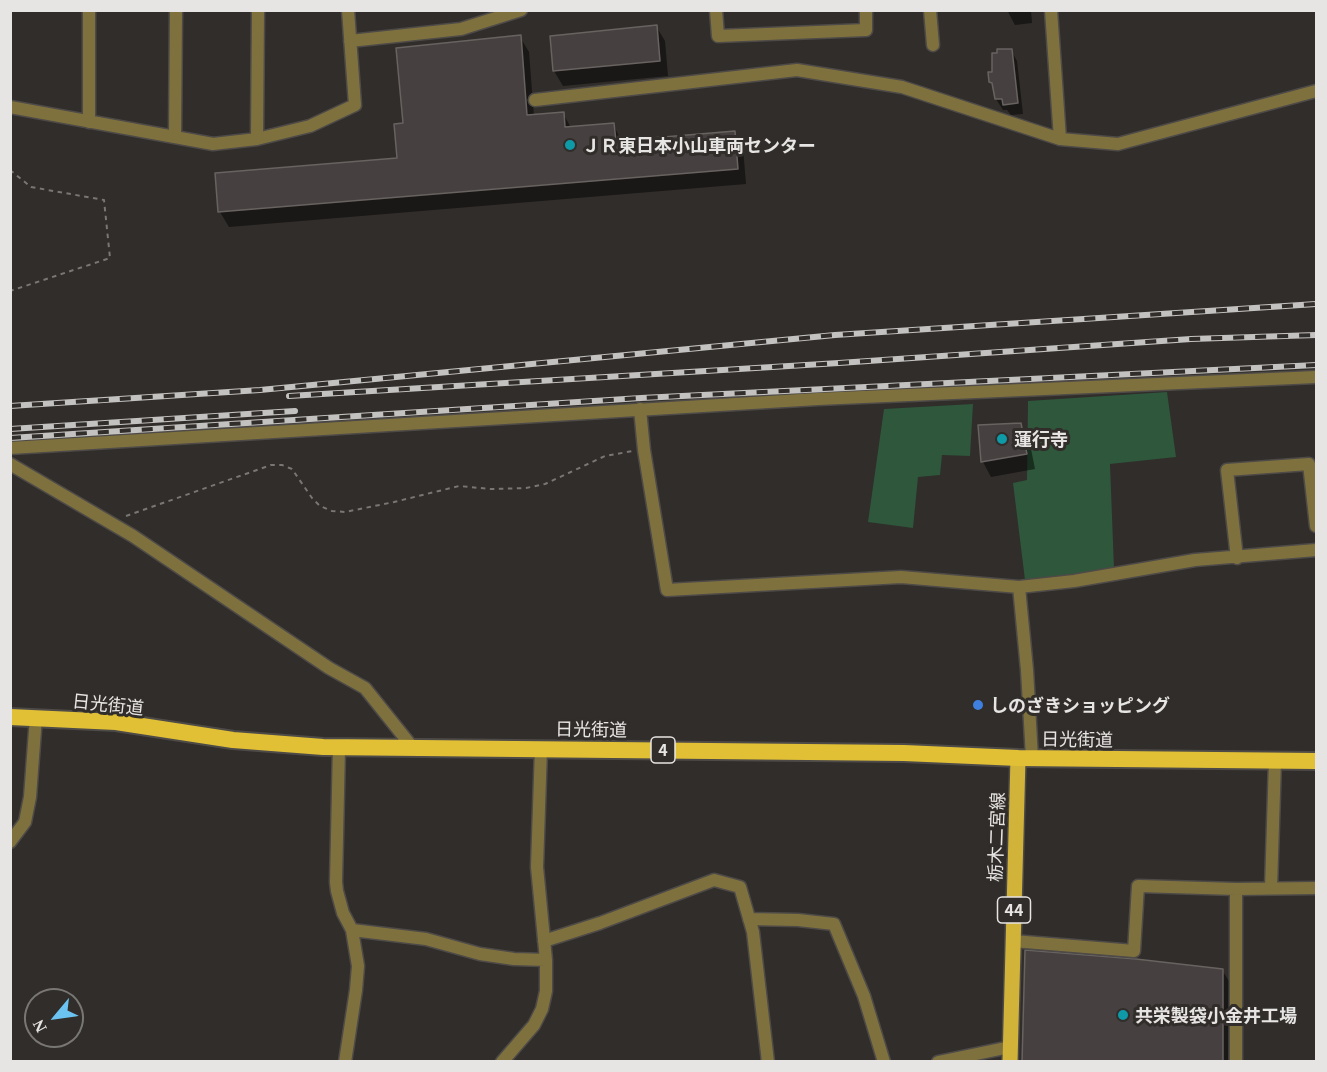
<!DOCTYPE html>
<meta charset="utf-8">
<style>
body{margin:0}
#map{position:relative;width:1327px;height:1072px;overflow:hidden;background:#302d2a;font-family:Georgia,serif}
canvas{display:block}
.frame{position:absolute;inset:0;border:12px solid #e7e5e3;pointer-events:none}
.north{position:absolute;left:24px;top:988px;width:60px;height:60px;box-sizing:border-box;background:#302d2a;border:2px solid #797774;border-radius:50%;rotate:241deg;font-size:16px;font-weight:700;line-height:24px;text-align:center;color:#e7e5e3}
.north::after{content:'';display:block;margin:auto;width:21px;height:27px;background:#6bc3f2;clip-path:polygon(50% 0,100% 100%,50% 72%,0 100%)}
</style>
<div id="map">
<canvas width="1327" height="1072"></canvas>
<div class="frame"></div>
<div class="north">N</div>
</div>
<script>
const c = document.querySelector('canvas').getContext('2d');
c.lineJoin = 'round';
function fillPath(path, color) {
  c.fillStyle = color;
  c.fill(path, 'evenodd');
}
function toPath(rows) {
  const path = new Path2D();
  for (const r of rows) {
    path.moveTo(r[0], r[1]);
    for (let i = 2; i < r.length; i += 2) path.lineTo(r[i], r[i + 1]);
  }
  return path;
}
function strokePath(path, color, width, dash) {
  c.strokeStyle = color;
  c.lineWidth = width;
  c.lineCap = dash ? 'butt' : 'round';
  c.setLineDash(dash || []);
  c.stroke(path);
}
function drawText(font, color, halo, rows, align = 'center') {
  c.font = font + ' Georgia,"Noto Sans JP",serif';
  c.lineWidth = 6;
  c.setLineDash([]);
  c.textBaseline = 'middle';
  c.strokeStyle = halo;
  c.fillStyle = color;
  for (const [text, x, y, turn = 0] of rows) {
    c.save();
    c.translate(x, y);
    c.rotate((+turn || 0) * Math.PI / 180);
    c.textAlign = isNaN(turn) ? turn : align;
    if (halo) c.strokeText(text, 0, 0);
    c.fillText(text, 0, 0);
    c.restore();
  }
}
const green = toPath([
 [1167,392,1176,457,1110,464,1114,568,1073,575,1025,580,1013,483,1027,480,1028,401],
 [973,404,970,456,942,455,940,475,918,477,913,528,868,522,884,409]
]);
const shadow = toPath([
 [1007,10,1031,10,1032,23,1015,25],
 [656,26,665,41,668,76,563,86,554,71],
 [520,37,529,52,534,116,563,113,571,128,613,124,622,142,734,133,743,148,746,184,229,227,220,212,217,174,399,159,404,124],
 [1011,50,1017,61,1023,114,1011,115,1007,110,1003,110,996,99,995,89,990,81,993,73],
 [1020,424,1029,439,1035,469,991,477,983,462],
 [1222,970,1229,981,1228,1062,1024,1062]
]);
const building = toPath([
 [657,25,660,61,553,71,550,36,657,25],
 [521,35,527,115,564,112,565,127,614,123,616,141,735,131,738,169,218,212,215,173,397,158,394,124,403,123,396,48,521,35],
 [997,49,1012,49,1018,103,1003,105,1002,99,995,99,992,83,989,82,988,72,992,72,992,53,997,53,997,49],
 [1021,423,1027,454,981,462,978,425,1021,423],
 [1025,950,1136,959,1223,969,1223,1062,1022,1062,1025,950]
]);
const path = toPath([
 [10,170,31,187,104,200,110,258,10,291],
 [126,516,271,465,282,465,292,469,312,498,320,506,332,511,345,512,394,502,459,486,491,489,526,488,545,484,605,456,633,451]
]);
const minor = toPath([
 [716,10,718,36,866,30,866,10],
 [930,10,933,45],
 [1051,10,1060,139],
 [350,41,461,29,521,10],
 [535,100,797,70,902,87,1060,139,1118,144,1316,91],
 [10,107,213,144,257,139,310,126,355,105,348,10],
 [89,122,89,10],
 [175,137,176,10],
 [257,139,258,10],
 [640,409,644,450,667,590,901,577,1019,587,1074,581,1195,560,1316,550],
 [10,448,818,399,1316,377],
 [10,464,133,536,329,668,365,688,413,748],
 [1237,558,1227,470,1309,464,1316,526],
 [1019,587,1027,670,1032,758],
 [339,747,336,882,337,891,343,913,352,930,358,966,356,990,345,1062],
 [10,842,25,822,30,797,36,717],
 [1271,888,1275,760],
 [749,919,798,920,834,924,864,996,884,1062],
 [352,930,426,939,480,954,514,959,546,960],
 [544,941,600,923,714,880,740,887,753,932,768,1062],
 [1013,941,1134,951,1138,886,1236,889],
 [502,1062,534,1025,542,1009,546,991,546,960,537,867,541,748],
 [1236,1062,1236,889,1316,888]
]);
const tertiary = toPath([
 [938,1062,1010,1047]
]);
const primary = toPath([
 [1010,1062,1018,758]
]);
const trunk = toPath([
 [10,717,116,722,233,740,323,747,904,753,1018,758,1316,761]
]);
const rail = toPath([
 [289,396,839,363,1191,339,1316,335],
 [10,406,260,390,835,335,1316,304],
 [10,429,295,411],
 [10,438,641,398,1316,365]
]);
const markers = [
 [570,145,6,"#0f9aa8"],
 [1002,439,6,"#0f9aa8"],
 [978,705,6,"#3f7fe0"],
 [1123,1015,6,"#0f9aa8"]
];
const shields = [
 [663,750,24],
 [1014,910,33]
];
const shieldNames = [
 ["4",663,750],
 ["44",1014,910]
];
const poiNames = [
 ["ＪＲ東日本小山車両センター",582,145],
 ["蓮行寺",1014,439],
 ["しのざきショッピング",990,705],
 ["共栄製袋小金井工場",1135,1015]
];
const streetNames = [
 ["日光街道",108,704,6],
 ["日光街道",591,729,1],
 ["日光街道",1077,739,1],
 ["栃木二宮線",996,837,-88]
];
fillPath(green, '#2e573b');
fillPath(shadow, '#0007');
fillPath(building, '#464140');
strokePath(building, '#686361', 1.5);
strokePath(minor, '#4d4a48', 15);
strokePath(tertiary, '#4d4a48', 15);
strokePath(primary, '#4d4a48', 18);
strokePath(trunk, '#4d4a48', 20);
strokePath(path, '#797673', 2, [4.5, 4.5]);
strokePath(minor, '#7f713d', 12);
strokePath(tertiary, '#7f713d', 12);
strokePath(primary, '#d1b33a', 15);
strokePath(trunk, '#e1c036', 16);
strokePath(rail, '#c4c2c0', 6);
strokePath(rail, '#302d2a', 4, [11]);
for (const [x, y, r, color] of markers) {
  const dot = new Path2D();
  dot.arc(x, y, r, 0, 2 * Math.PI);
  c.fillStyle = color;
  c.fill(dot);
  strokePath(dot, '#302d2a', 2);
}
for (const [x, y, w] of shields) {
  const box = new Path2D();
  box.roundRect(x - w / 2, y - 13, w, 26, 4.5);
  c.fillStyle = '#302d2a';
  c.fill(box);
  strokePath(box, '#e7e5e3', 1.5);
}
drawText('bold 16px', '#e7e5e3', null, shieldNames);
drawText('bold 18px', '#e7e5e3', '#302d2a', poiNames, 'left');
drawText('18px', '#e7e5e3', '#302d2a', streetNames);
</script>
